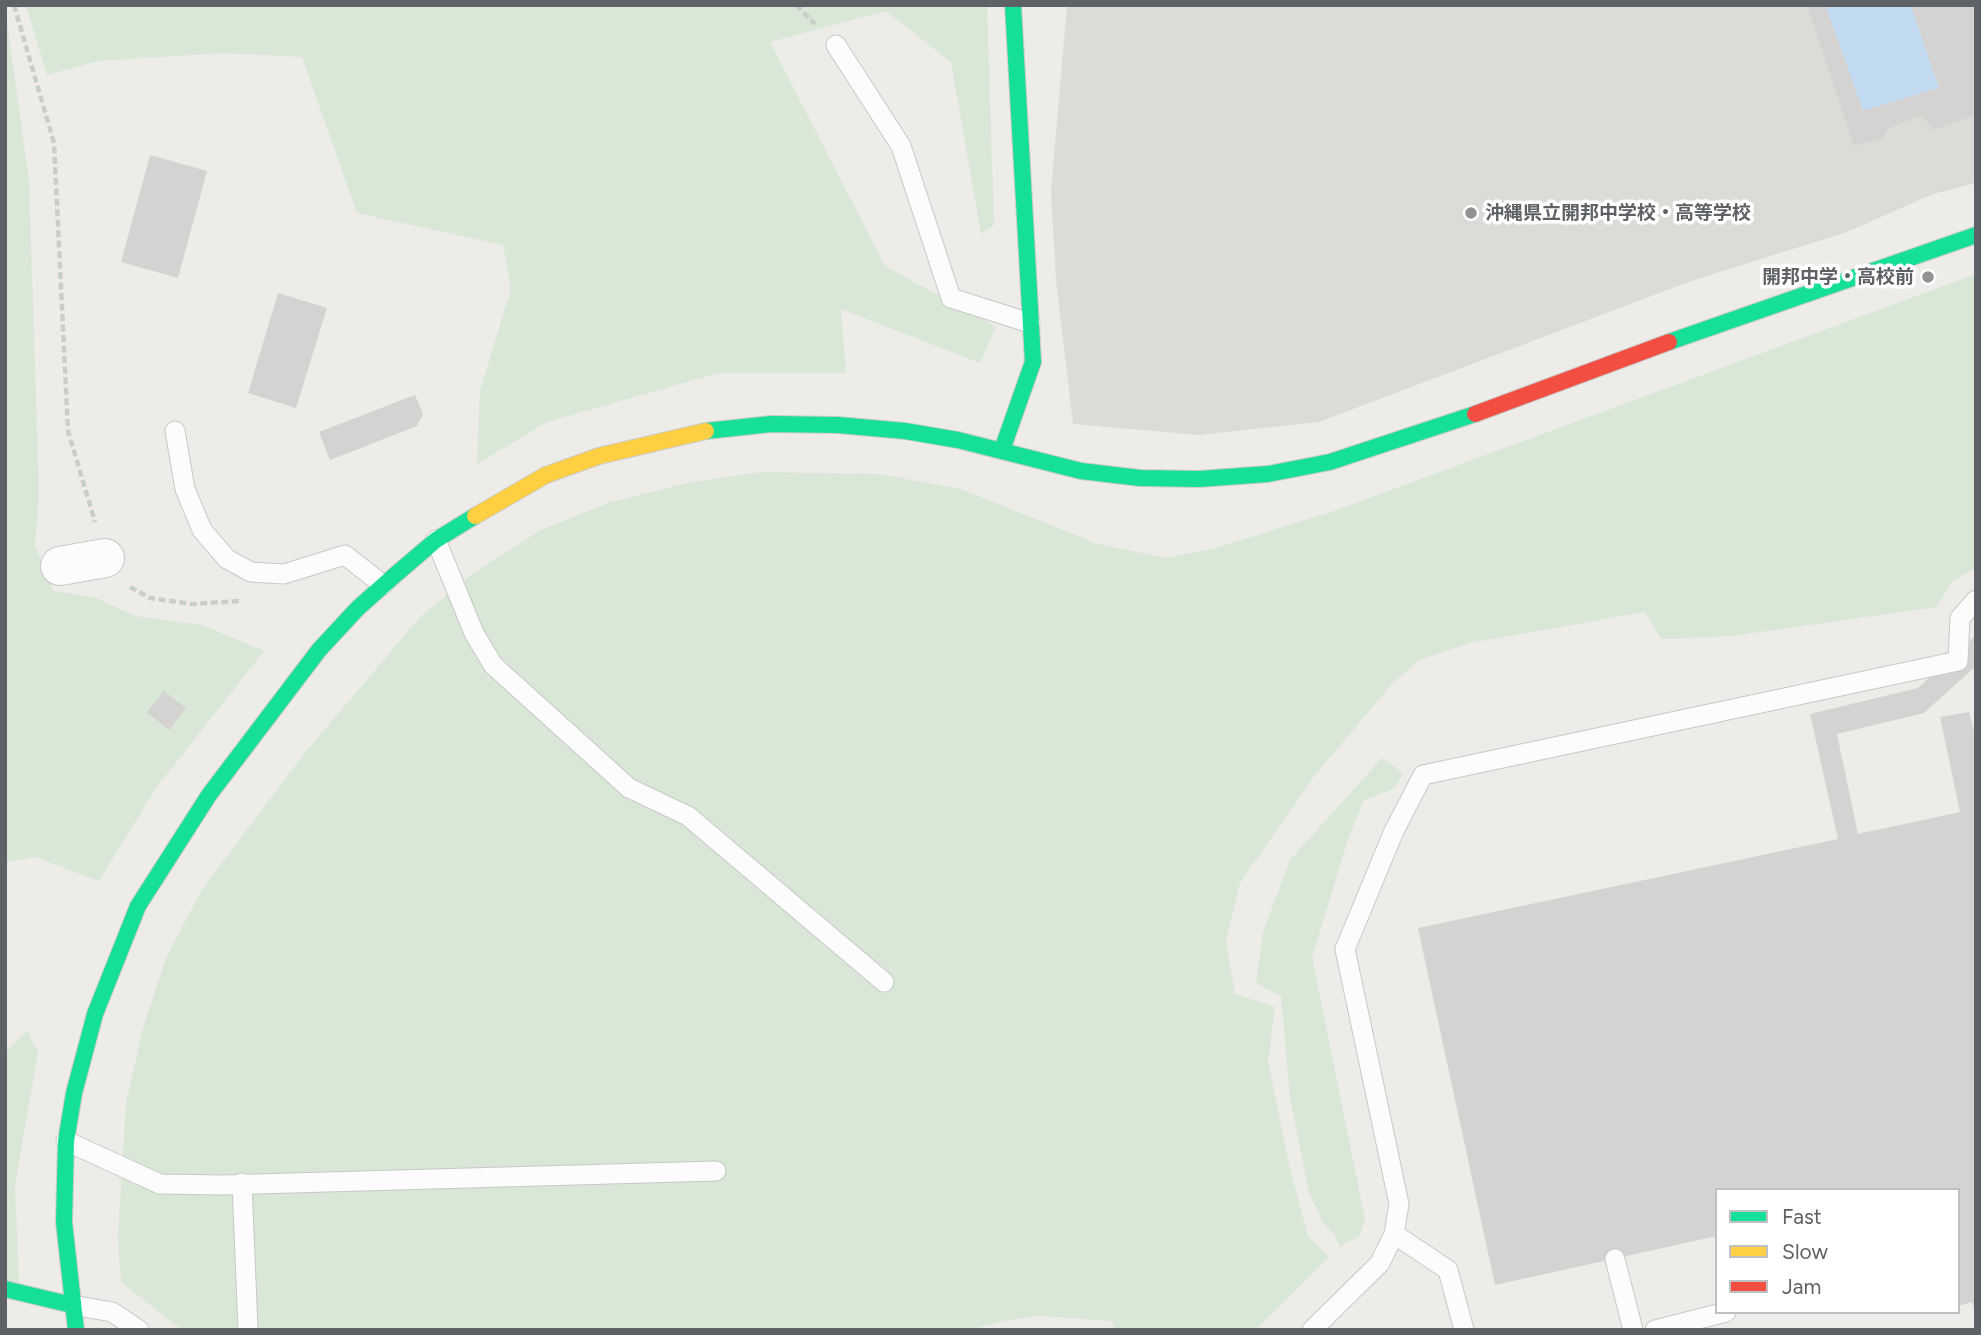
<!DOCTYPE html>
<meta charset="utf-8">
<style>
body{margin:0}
#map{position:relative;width:1981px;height:1335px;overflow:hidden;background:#edece8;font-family:Figtree,sans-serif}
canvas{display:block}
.frame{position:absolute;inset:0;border:7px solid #5e6165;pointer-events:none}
.legend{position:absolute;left:1715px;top:1188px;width:245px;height:126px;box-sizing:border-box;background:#fff;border:2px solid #bfc0c1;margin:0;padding:9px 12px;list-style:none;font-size:21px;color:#5e6165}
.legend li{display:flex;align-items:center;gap:14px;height:35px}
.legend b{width:35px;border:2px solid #bfc0c1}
</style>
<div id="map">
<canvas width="1981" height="1335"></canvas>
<div class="frame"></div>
<ul class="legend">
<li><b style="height:9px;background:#16e098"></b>Fast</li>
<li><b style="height:9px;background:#ffcf43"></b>Slow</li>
<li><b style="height:9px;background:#f24e42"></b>Jam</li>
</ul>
</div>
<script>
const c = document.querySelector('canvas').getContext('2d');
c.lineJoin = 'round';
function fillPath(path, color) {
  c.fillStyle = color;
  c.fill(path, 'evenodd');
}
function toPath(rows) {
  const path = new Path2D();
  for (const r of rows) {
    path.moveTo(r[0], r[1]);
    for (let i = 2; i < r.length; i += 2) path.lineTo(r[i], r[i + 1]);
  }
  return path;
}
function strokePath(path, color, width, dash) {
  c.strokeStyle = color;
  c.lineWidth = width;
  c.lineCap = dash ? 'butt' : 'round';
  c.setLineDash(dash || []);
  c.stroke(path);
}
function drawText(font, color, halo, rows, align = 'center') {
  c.font = font + ' Figtree,"Noto Sans JP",sans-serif';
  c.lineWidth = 7;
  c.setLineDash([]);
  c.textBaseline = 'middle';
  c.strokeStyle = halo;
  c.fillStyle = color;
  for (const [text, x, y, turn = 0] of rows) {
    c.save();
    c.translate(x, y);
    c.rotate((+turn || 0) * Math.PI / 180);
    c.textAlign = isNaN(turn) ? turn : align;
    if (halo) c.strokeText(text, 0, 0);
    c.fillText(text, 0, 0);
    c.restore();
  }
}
const education = toPath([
 [1067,5,1976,5,1976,183,1933,194,1847,232,1691,281,1319,422,1199,435,1073,424,1056,280,1051,192]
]);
const green = toPath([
 [26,5,987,5,994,225,981,234,951,62,886,11,770,42,885,266,996,327,980,363,841,309,846,373,718,373,547,422,477,464,480,391,511,289,503,245,357,213,302,57,224,53,98,61,47,75],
 [6,15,29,181,39,493,35,545,53,591,94,597,135,616,202,625,264,651,156,788,99,881,35,857,5,862],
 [1976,274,1976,567,1952,582,1936,607,1732,636,1661,639,1645,612,1470,643,1419,660,1392,684,1315,775,1240,883,1226,941,1235,994,1275,1007,1268,1062,1291,1173,1308,1236,1329,1257,1255,1330,1114,1330,1112,1321,1038,1316,1002,1321,970,1330,182,1330,121,1282,118,1238,126,1103,143,1028,166,958,201,891,304,754,420,617,475,572,541,530,611,502,687,483,761,472,878,474,961,489,1098,544,1166,558,1216,548,1334,511],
 [1382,758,1403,773,1394,789,1364,800,1349,836,1312,957,1365,1219,1360,1235,1340,1247,1334,1234,1323,1223,1309,1192,1290,1098,1281,996,1256,983,1263,932,1290,860],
 [27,1031,38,1052,15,1185,19,1283,5,1280,5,1053]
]);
const water = toPath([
 [1825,5,1911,5,1939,88,1863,111]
]);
const building = toPath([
 [1807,5,1825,5,1863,111,1939,88,1911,5,1976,5,1976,115,1933,130,1922,115,1887,129,1883,138,1854,146],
 [150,155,207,171,178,278,121,262],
 [278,293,327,308,296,408,248,393],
 [415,395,423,414,417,426,330,460,319,432],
 [1976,635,1976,666,1924,713,1837,734,1858,834,1960,812,1940,717,1969,712,1976,739,1976,1314,1972,1302,1958,1306,1958,1190,1717,1190,1717,1236,1495,1285,1418,928,1838,839,1810,714,1918,688],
 [164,691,186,708,169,730,147,712]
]);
const path = toPath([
 [14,5,54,143,68,431,95,522],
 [796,5,815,24],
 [130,587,150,598,191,604,240,601]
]);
const lane = toPath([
 [836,45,901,146,951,298,1030,323],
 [175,431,185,489,202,530,227,559,251,572,284,574,345,555,383,585],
 [436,540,474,633,493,665,629,788,688,816,884,982],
 [66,1141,160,1184,221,1185,716,1171],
 [242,1183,248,1330],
 [1394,1234,1448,1270,1464,1330],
 [1615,1259,1633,1330],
 [72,1305,112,1312,139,1330],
 [1312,1330,1380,1263,1394,1234,1399,1204,1345,949,1394,831,1423,775,1958,661,1960,618,1976,600],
 [1655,1330,1726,1312]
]);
const street = toPath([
 [60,566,105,558]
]);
const fast = toPath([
 [1669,342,1976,235],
 [706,431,771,424,838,425,905,431,958,440,1081,471,1140,478,1199,479,1268,474,1330,462,1475,414],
 [1002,450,1033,362,1013,5],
 [5,1289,72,1305],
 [76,1330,64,1222,66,1141,74,1093,95,1014,138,906,209,795,319,650,358,608,395,575,436,540,475,516]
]);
const slow = toPath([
 [475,516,546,475,599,456,706,431]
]);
const jam = toPath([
 [1475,414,1669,342]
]);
const markers = [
 [1471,213,7,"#909293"],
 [1928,277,7,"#909293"]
];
const poiNames = [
 ["沖縄県立開邦中学校・高等学校",1485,213],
 ["開邦中学・高校前",1914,277,"right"]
];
fillPath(education, '#dddbd7');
fillPath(green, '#d8e7d6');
fillPath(water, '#c3dbf1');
fillPath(building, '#d4d3d1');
strokePath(lane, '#c8c8c8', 21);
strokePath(street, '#c8c8c8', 40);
strokePath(fast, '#cacac9', 18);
strokePath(slow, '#cacac9', 18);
strokePath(jam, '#cacac9', 18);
strokePath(path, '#cacecb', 4.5, [7, 3.5]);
strokePath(lane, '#fcfcfc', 19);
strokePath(street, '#fcfcfc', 38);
strokePath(fast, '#16e098', 16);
strokePath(slow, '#ffcf43', 16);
strokePath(jam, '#f24e42', 16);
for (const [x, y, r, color] of markers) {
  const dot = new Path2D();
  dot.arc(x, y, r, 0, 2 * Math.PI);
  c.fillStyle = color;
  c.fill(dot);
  strokePath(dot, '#fff', 2.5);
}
drawText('bold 19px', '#5e6165', '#fff', poiNames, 'left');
</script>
